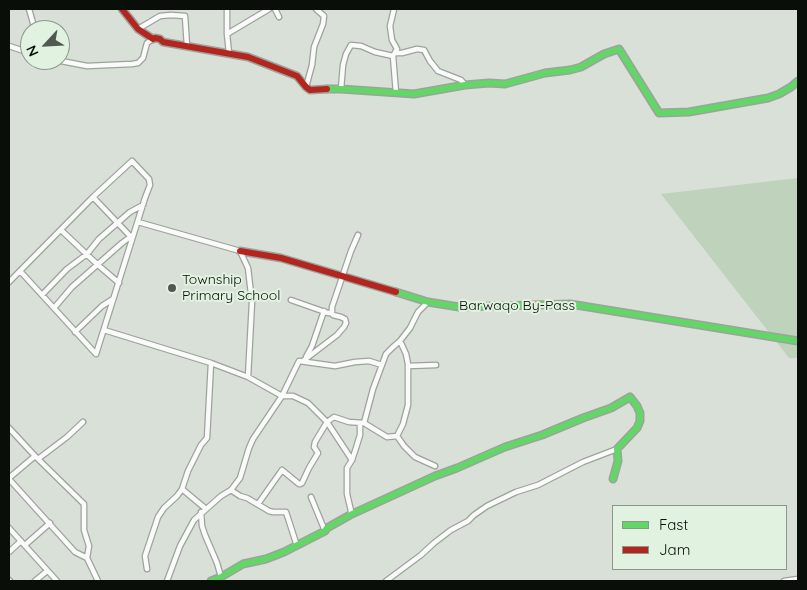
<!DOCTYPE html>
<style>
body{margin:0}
#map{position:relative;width:807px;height:590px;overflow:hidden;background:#d8e0d7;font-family:Quicksand,sans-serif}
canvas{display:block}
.frame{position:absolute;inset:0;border:10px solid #090e08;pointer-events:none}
.legend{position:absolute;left:612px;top:505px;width:175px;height:65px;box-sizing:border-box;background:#e2f2e0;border:1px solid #8b978a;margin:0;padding:6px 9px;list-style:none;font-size:15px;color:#090e08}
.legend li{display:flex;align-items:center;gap:10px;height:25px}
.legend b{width:25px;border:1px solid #8b978a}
.north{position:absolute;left:20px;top:20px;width:50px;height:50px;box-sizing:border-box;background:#e2f2e0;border:1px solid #8b978a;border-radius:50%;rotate:245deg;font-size:14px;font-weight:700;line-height:20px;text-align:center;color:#090e08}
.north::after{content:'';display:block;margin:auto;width:18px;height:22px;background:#515850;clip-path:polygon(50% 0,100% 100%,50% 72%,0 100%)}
</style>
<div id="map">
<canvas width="807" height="590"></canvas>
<div class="frame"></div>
<ul class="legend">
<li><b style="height:6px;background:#63d668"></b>Fast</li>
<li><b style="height:6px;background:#b3261e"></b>Jam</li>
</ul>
<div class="north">N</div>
</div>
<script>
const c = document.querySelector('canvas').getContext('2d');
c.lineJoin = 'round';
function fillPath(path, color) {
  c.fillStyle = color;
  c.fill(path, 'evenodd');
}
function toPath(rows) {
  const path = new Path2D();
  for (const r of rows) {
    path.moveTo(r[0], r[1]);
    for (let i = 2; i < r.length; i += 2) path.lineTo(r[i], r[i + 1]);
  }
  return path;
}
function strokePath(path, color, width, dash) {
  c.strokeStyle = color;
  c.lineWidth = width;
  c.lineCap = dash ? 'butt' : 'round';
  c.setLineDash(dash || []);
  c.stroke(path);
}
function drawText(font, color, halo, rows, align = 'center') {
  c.font = font + ' Quicksand,sans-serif';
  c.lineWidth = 4;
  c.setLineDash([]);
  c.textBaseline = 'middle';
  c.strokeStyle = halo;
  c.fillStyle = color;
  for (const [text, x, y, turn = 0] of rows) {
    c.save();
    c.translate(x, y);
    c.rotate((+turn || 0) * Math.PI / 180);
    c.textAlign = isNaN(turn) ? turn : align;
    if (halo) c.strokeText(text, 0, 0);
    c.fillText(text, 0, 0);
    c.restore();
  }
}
const green = toPath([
 [798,178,798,358,789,358,661,194]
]);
const street = toPath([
 [29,9,35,30],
 [227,9,227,34,229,53],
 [275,9,279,17],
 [394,9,390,26,392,40,397,49,393,56,396,93],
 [138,29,160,16,171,15,185,16,187,46],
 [227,34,269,9],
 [9,46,30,53],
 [396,53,402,53,417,49,424,50,430,61,438,71,461,80,465,85],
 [56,60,87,66,132,64,138,63,143,58,147,43,153,39],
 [306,87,312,65,314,47,323,24,324,16,316,9],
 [341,89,343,65,346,54,351,45,361,46,375,52,393,56],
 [93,197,131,237],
 [138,222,240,251,248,268,252,302,248,377],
 [61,230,98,265,119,283],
 [9,282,93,197,132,161,149,179,150,185,145,198,96,354,20,271],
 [42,295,67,269,87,254,99,239,130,212,143,205],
 [291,300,328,313,332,313],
 [54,308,72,287,122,243,133,235],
 [104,330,211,363,248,377,282,396,293,396,308,403,327,422,352,460],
 [75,332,102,306,113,299],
 [306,357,312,346,324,311],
 [303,361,337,335,344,327,346,323,345,319,341,317,333,315,332,313,332,307,351,251,358,235],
 [408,366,436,365],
 [364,423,373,389,386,354,393,347,400,341,410,328,418,312,428,302],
 [9,428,35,456,84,504,84,530,89,546,87,558,98,581],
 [397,436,403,424,408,405,408,364,406,354,400,341],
 [38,459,67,437,83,422],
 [9,478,35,456],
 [9,479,75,552,87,558],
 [182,489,206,509],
 [231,490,240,496,247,498,269,511,273,512,286,512,297,546],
 [311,497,325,531],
 [258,504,282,470,299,484,300,484,302,483,309,468,318,453,314,447,315,442,327,422,334,417,349,422,364,423,387,437,397,436,404,446,415,457,435,466],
 [201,512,202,526,205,535,217,563,221,577],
 [350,515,351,511,347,494,347,468,352,460,356,448,360,435,360,424],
 [9,528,57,581],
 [25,545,50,523],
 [9,552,21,541],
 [147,569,145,556,158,517,164,508,177,496,182,489,188,471,201,445,207,438,211,363],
 [9,580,10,581],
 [35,581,47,571],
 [167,581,180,546,194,520,221,496,231,490,240,478,249,448,253,439,282,396,299,361,335,366,355,362,369,361,382,365],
 [386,581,421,555,434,543,451,530,468,521,474,515,487,506,516,492,538,485,583,462,617,449],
 [784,581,798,579]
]);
const fast = toPath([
 [327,89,341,89,414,94,465,85,489,83,505,84,545,73,570,70,581,67,604,54,619,49,659,113,689,112,768,98,779,94,791,87,798,81],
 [396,292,428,302,459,307,570,304,798,341],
 [211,581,221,577,243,564,266,559,284,552,325,531,327,528,350,515,435,476,457,468,505,447,542,435,583,418,611,408,630,397,637,406,640,413,640,421,637,428,617,449,618,461,613,479]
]);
const jam = toPath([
 [122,9,138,29,153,39,155,38,160,39,163,42,248,57,297,76,306,87,310,90,327,89],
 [240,251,281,258,396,292]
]);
const markers = [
 [172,288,5,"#515850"]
];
const poiNames = [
 ["Township",182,280],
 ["Primary School",182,296]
];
const streetNames = [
 ["Barwaqo By-Pass",517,306]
];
fillPath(green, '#bed2bc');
strokePath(street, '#9da39c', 7);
strokePath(fast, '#9da39c', 9);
strokePath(jam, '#9da39c', 9);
strokePath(street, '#f9faf9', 4.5);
strokePath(fast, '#63d668', 6);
strokePath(jam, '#b3261e', 6);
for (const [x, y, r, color] of markers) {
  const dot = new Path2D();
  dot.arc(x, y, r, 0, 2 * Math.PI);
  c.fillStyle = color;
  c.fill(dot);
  strokePath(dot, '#e2f2e0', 2);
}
drawText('14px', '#090e08', '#e2f2e0', poiNames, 'left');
drawText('14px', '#090e08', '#e2f2e0', streetNames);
</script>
